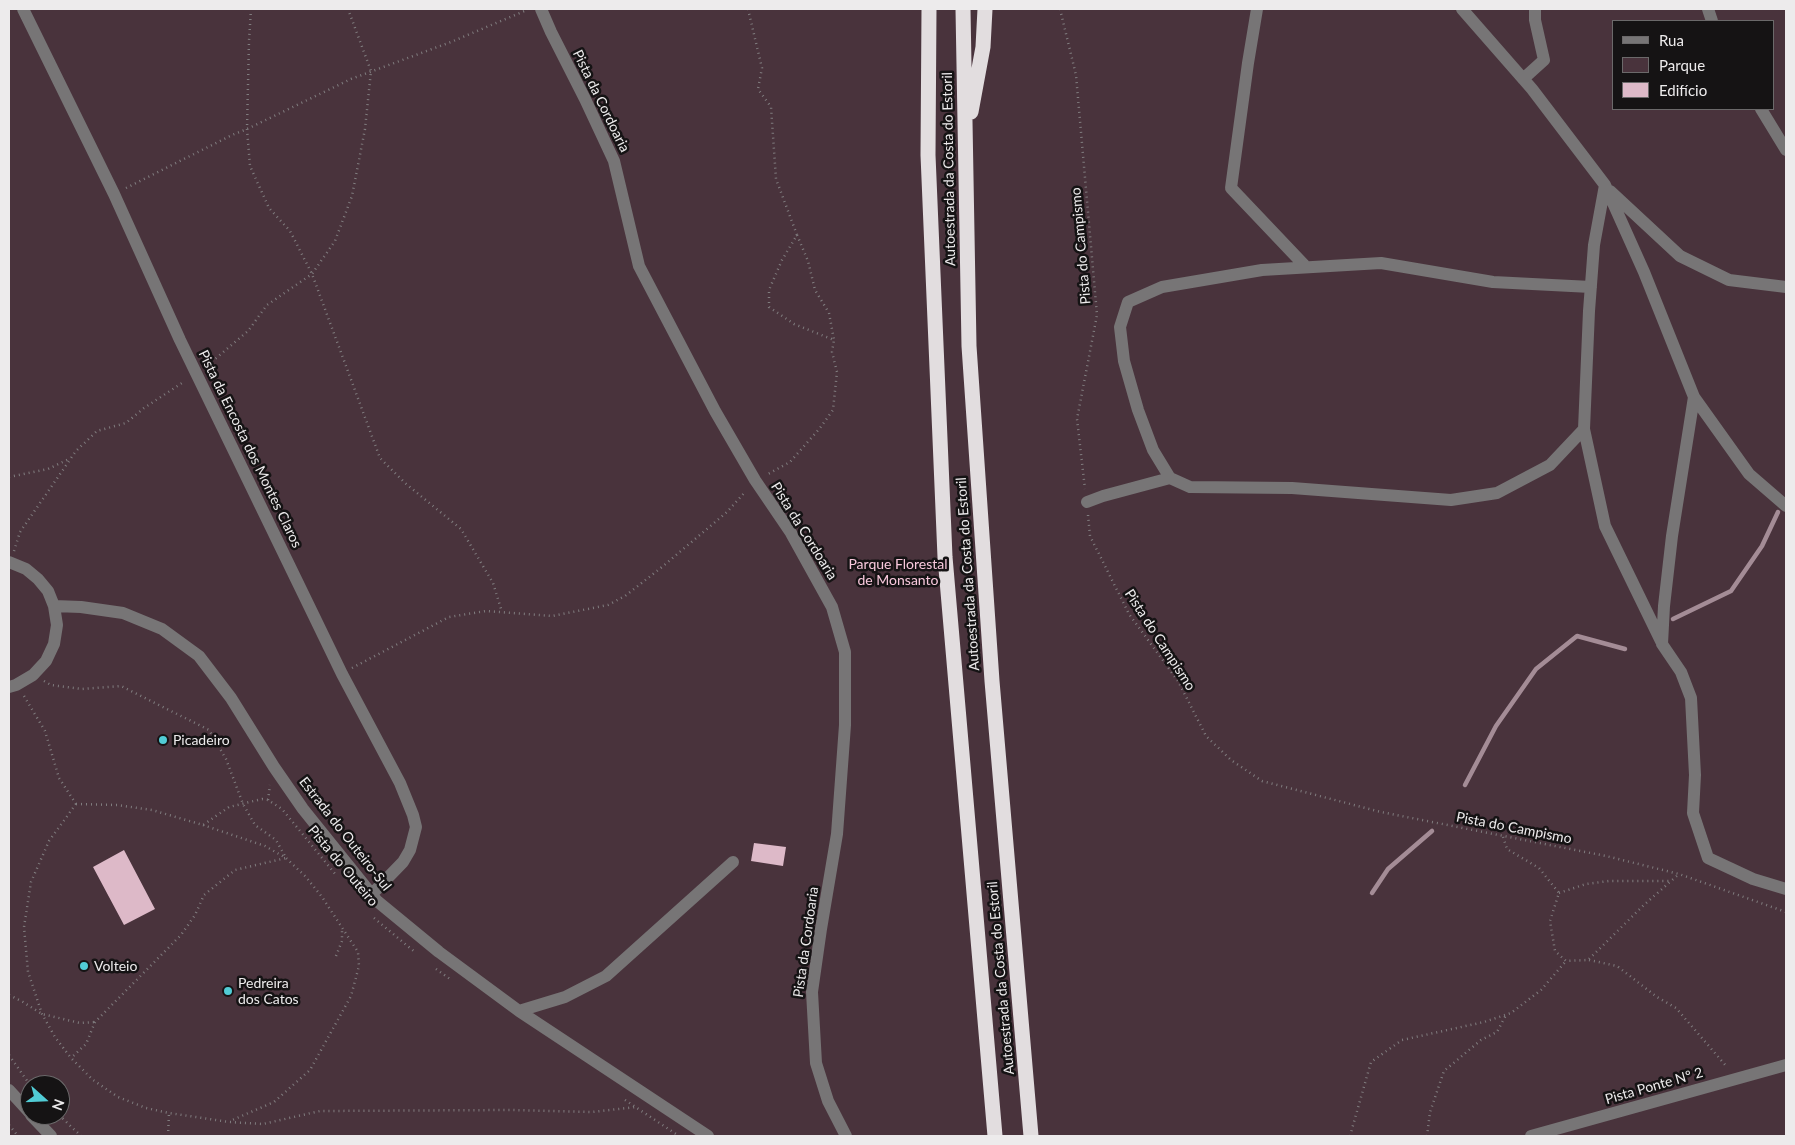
<!DOCTYPE html>
<meta charset="utf-8">
<style>
body{margin:0}
#map{position:relative;width:1795px;height:1145px;overflow:hidden;background:#2e2a2c;font-family:Lato,sans-serif}
canvas{display:block}
.frame{position:absolute;inset:0;border:10px solid #edebec;pointer-events:none}
.legend{position:absolute;left:1612px;top:20px;width:162px;height:90px;box-sizing:border-box;background:#151314;border:1px solid #6b696a;margin:0;padding:6px 9px;list-style:none;font-size:15px;color:#edebec}
.legend li{display:flex;align-items:center;gap:10px;height:25px}
.legend b{width:25px;border:1px solid #6b696a}
.north{position:absolute;left:20px;top:1075px;width:50px;height:50px;box-sizing:border-box;background:#151314;border:1px solid #6b696a;border-radius:50%;rotate:110deg;font-size:14px;font-weight:700;line-height:20px;text-align:center;color:#edebec}
.north::after{content:'';display:block;margin:auto;width:18px;height:22px;background:#51ccd5;clip-path:polygon(50% 0,100% 100%,50% 72%,0 100%)}
</style>
<div id="map">
<canvas width="1795" height="1145"></canvas>
<div class="frame"></div>
<ul class="legend">
<li><b style="height:6px;background:#777576"></b>Rua</li>
<li><b style="height:14px;background:#49333c"></b>Parque</li>
<li><b style="height:14px;background:#ddb9c8"></b>Edifício</li>
</ul>
<div class="north">N</div>
</div>
<script>
const c = document.querySelector('canvas').getContext('2d');
c.lineJoin = 'round';
function fillPath(path, color) {
  c.fillStyle = color;
  c.fill(path, 'evenodd');
}
function toPath(rows) {
  const path = new Path2D();
  for (const r of rows) {
    path.moveTo(r[0], r[1]);
    for (let i = 2; i < r.length; i += 2) path.lineTo(r[i], r[i + 1]);
  }
  return path;
}
function strokePath(path, color, width, dash) {
  c.strokeStyle = color;
  c.lineWidth = width;
  c.lineCap = dash ? 'butt' : 'round';
  c.setLineDash(dash || []);
  c.stroke(path);
}
function drawText(font, color, halo, rows, align = 'center') {
  c.font = font + ' Lato,sans-serif';
  c.lineWidth = 5;
  c.setLineDash([]);
  c.textBaseline = 'middle';
  c.strokeStyle = halo;
  c.fillStyle = color;
  for (const [text, x, y, turn = 0] of rows) {
    c.save();
    c.translate(x, y);
    c.rotate((+turn || 0) * Math.PI / 180);
    c.textAlign = isNaN(turn) ? turn : align;
    if (halo) c.strokeText(text, 0, 0);
    c.fillText(text, 0, 0);
    c.restore();
  }
}
const green = toPath([
 [9,9,1786,9,1786,1136,9,1136],
 [1614,21,1774,21,1774,109,1614,109],
 [30,1085,60,1085,60,1115,30,1115]
]);
const stream = toPath([
 [1673,619,1731,591,1762,546,1778,512],
 [1465,785,1496,726,1536,669,1577,636,1625,649],
 [1372,893,1388,869,1432,831]
]);
const building = toPath([
 [754,843,786,847,783,866,751,861],
 [124,850,155,909,124,925,93,867]
]);
const path = toPath([
 [251,9,249,41,247,129,250,166,269,208,290,231,312,274,380,458,405,483,461,529,493,583,502,612],
 [748,9,762,68,758,89,771,107,776,179,797,235,782,260,769,290,769,307,794,324,834,340,832,352,837,372,833,410,820,428,790,462,768,474],
 [1060,9,1076,75,1097,315,1077,419,1085,489],
 [126,188,232,135,247,129,351,79,451,42,527,10],
 [797,235,808,261,815,290,829,313,834,340],
 [208,365,248,331,267,305,312,274,335,241,352,196,365,129,371,71,348,9],
 [9,477,48,469,69,459],
 [1088,515,1090,536,1129,614,1178,681,1206,736,1231,760,1262,781,1381,812,1606,856,1679,874,1786,912],
 [14,551,20,532,76,451,97,431,126,423,144,408,185,381],
 [352,668,449,617,486,611,552,616,608,605,625,596,662,567,727,512,746,491],
 [44,681,51,685,82,689,121,686,209,730,226,759,243,804,255,825,276,840,286,858,235,870,204,895,195,915,181,935,95,1022,86,1044,71,1058],
 [24,696,45,731,59,778,76,804],
 [268,800,270,785],
 [76,804,49,841,31,882,24,927,28,972,42,1014,55,1037,71,1058,93,1080,118,1097,146,1108,169,1113,229,1122,263,1124,320,1111,510,1110,592,1112,636,1107],
 [76,804,117,805,152,810,203,825,229,807,262,799,268,800,282,809,336,875],
 [203,825,265,846,286,858,306,877,322,897,358,952,359,966,351,996,310,1070,274,1102,230,1121],
 [1503,837,1507,849,1539,868,1559,893,1550,921,1555,951,1566,961,1588,960,1645,904,1679,874],
 [1559,893,1586,884,1609,881,1669,881],
 [374,918,416,953],
 [336,956,342,941,342,930],
 [1589,960,1617,966,1657,997,1676,1008,1727,1067],
 [436,969,450,979],
 [9,995,23,1002,42,1014,80,1023,95,1022],
 [9,1055,30,1085],
 [625,1100,679,1136],
 [59,1115,81,1136],
 [9,1125,18,1136],
 [168,1136,169,1113],
 [1350,1136,1371,1062,1402,1040,1484,1022,1511,1013,1541,990,1566,961],
 [1427,1136,1430,1112,1444,1071,1481,1040,1497,1032,1506,1015]
]);
const minor = toPath([
 [23,9,114,194,180,340,312,612,342,674,400,783,413,815,416,827,410,850,403,862,372,894],
 [541,9,551,32,585,99,614,161,639,266,715,411,755,480,791,533,832,607,845,652,845,725,837,834,821,929,812,992,816,1063,828,1101,846,1136],
 [1257,9,1248,63,1231,188,1306,267],
 [1462,9,1532,89,1605,185,1644,272,1694,397,1672,536,1664,606,1662,644,1681,672,1691,698,1695,775,1693,813,1708,858,1753,879,1786,889],
 [1708,9,1712,21],
 [1523,79,1544,60,1535,20,1535,9],
 [1761,109,1786,150],
 [1605,185,1594,245,1589,311,1584,429,1605,526,1661,641],
 [1610,191,1680,256,1729,280,1786,287],
 [1694,397,1749,474,1786,506],
 [1584,429,1550,465,1497,493,1451,500,1292,488,1190,487,1170,478,1153,450,1138,410,1124,361,1120,327,1128,302,1162,287,1262,270,1381,263,1493,282,1591,287],
 [1087,502,1103,496,1170,478],
 [9,562,26,569,38,579,48,591,54,606,57,625,54,644,46,661,33,675,16,685,9,687],
 [54,606,81,607,123,613,162,629,199,656,231,698,274,767,303,809,377,901,439,952,519,1011,708,1136],
 [519,1011,565,997,606,976,733,862],
 [9,1090,30,1113],
 [31,1115,51,1136],
 [1531,1136,1786,1065]
]);
const highway = toPath([
 [929,9,928,155,945,557,995,1136],
 [963,9,969,346,992,681,1031,1136],
 [971,112,983,47,985,9]
]);
const markers = [
 [163,740,5,"#51ccd5"],
 [84,966,5,"#51ccd5"],
 [228,991,5,"#51ccd5"]
];
const streetNames = [
 ["Pista da Cordoaria",601,101,64],
 ["Autoestrada da Costa do Estoril",949,169,-91],
 ["Pista do Campismo",1081,246,-95],
 ["Pista da Encosta dos Montes Claros",250,449,64],
 ["Pista da Cordoaria",804,531,58],
 ["Autoestrada da Costa do Estoril",968,574,-94],
 ["Pista do Campismo",1160,640,57],
 ["Pista do Campismo",1514,828,11],
 ["Estrada do Outeiro-Sul",345,834,52],
 ["Pista do Outeiro",343,866,50],
 ["Pista da Cordoaria",806,942,-82],
 ["Autoestrada da Costa do Estoril",1001,978,-95],
 ["Pista Ponte Nº 2",1654,1086,-16]
];
const parkNames = [
 ["Parque Florestal",898,564],
 ["de Monsanto",898,580]
];
const poiNames = [
 ["Picadeiro",173,740],
 ["Volteio",94,966],
 ["Pedreira",238,983],
 ["dos Catos",238,999]
];
fillPath(green, '#49333c');
strokePath(stream, '#a48c96', 4.5);
fillPath(building, '#ddb9c8');
strokePath(path, '#807d7f', 2.5, [1, 4]);
strokePath(minor, '#777576', 12);
strokePath(highway, '#e2dddf', 15);
for (const [x, y, r, color] of markers) {
  const dot = new Path2D();
  dot.arc(x, y, r, 0, 2 * Math.PI);
  c.fillStyle = color;
  c.fill(dot);
  strokePath(dot, '#151314', 2);
}
drawText('14px', '#edebec', '#151314', streetNames);
drawText('14px', '#f8c8dc', '#151314', parkNames);
drawText('14px', '#edebec', '#151314', poiNames, 'left');
</script>
